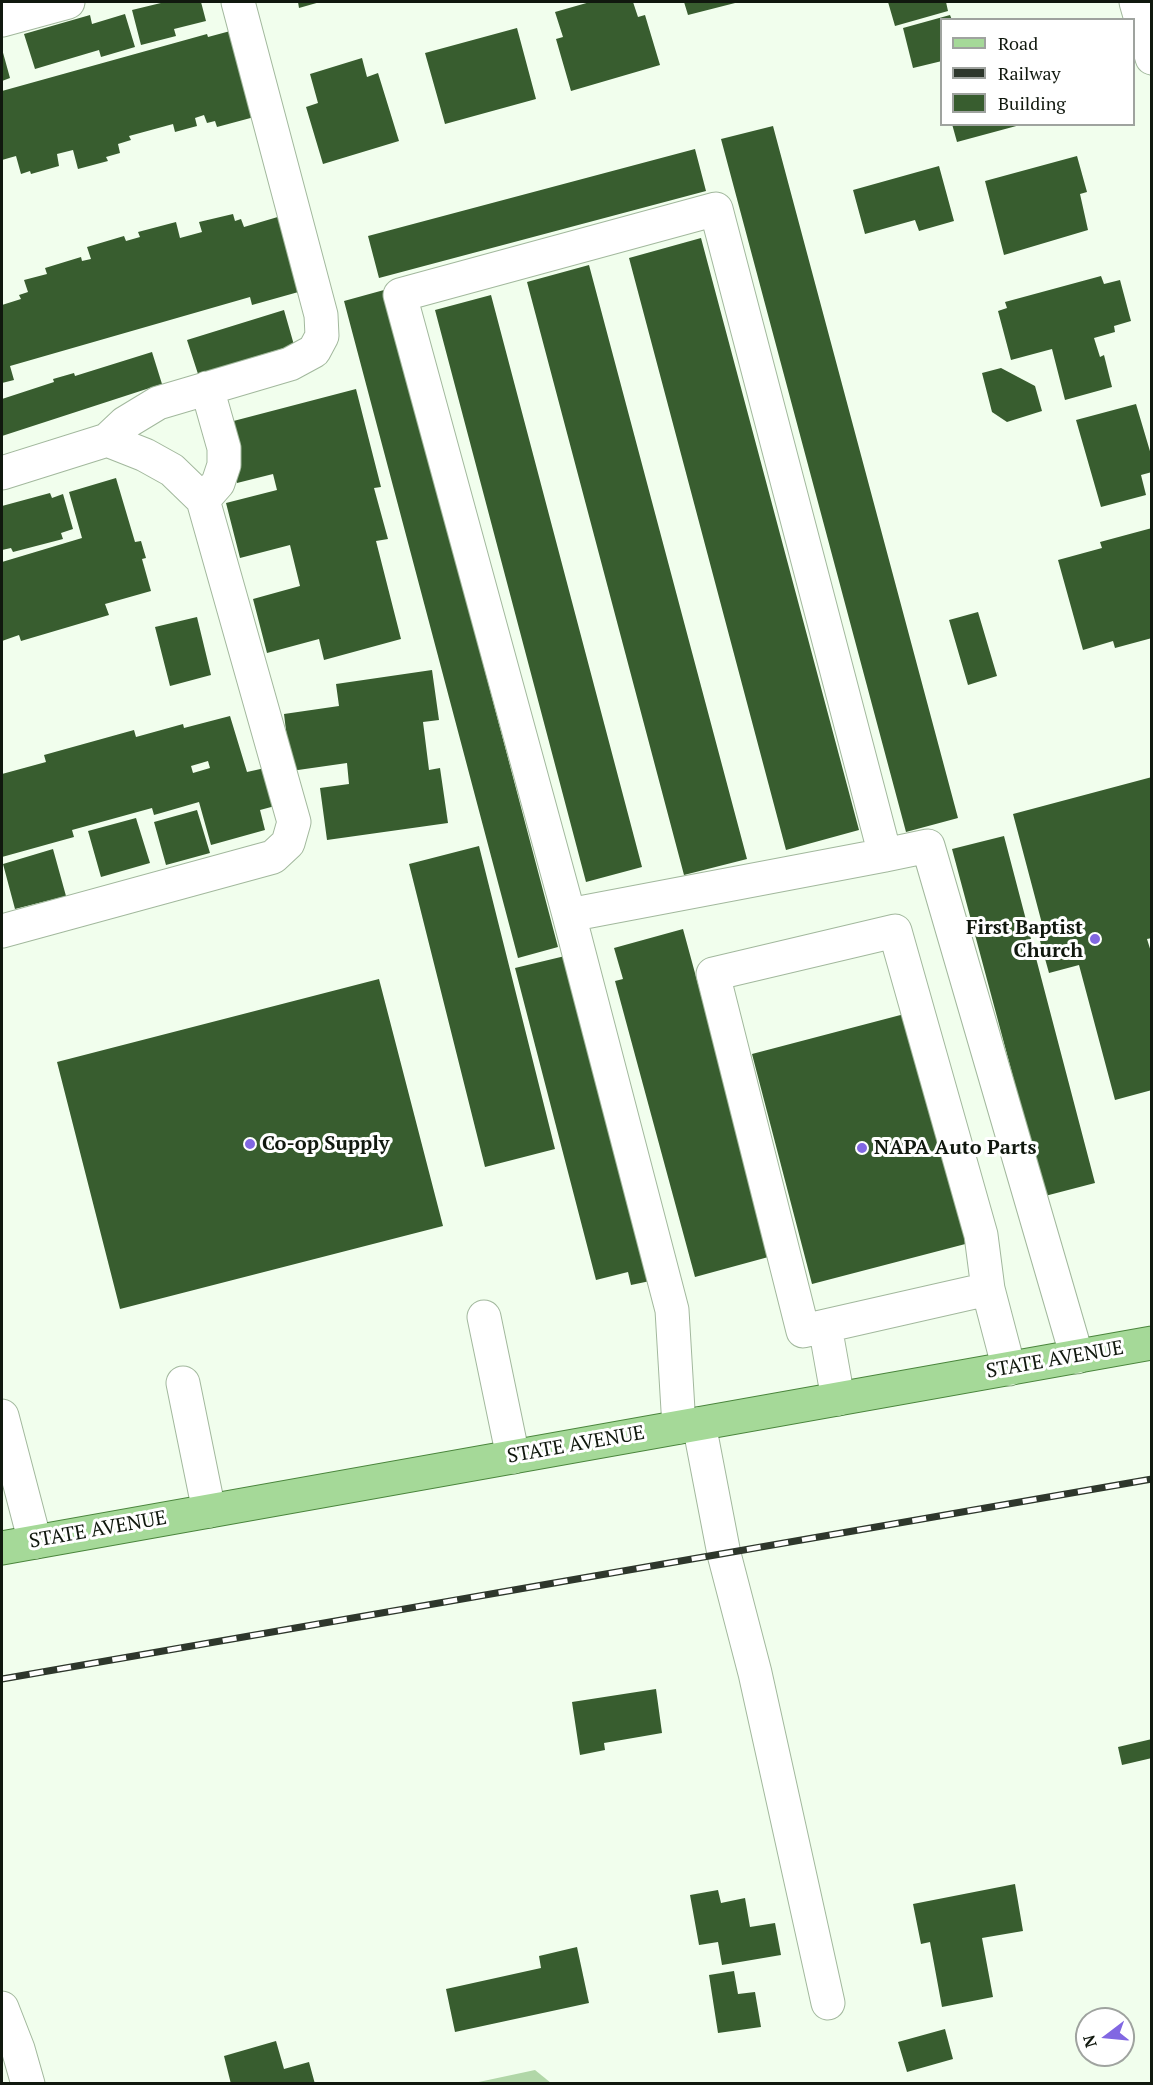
<!DOCTYPE html>
<style>
body{margin:0}
#map{position:relative;width:1153px;height:2085px;overflow:hidden;background:#f1feed;font-family:"PT Serif",serif}
canvas{display:block}
.frame{position:absolute;inset:0;border:3px solid #10180e;pointer-events:none}
.legend{position:absolute;left:940px;top:18px;width:195px;height:108px;box-sizing:border-box;background:#fff;border:2px solid #9fa39f;margin:0;padding:8px 10px;list-style:none;font-size:18px;color:#10180e}
.legend li{display:flex;align-items:center;gap:12px;height:30px}
.legend b{width:30px;border:2px solid #9fa39f}
.north{position:absolute;left:1075px;top:2007px;width:60px;height:60px;box-sizing:border-box;background:#fff;border:2px solid #9fa39f;border-radius:50%;rotate:254deg;font-size:16px;font-weight:700;line-height:24px;text-align:center;color:#10180e}
.north::after{content:'';display:block;margin:auto;width:21px;height:27px;background:#8167e2;clip-path:polygon(50% 0,100% 100%,50% 72%,0 100%)}
</style>
<div id="map">
<canvas width="1153" height="2085"></canvas>
<div class="frame"></div>
<ul class="legend">
<li><b style="height:8px;background:#a5d998"></b>Road</li>
<li><b style="height:8px;background:#2e372c"></b>Railway</li>
<li><b style="height:16px;background:#385d2f"></b>Building</li>
</ul>
<div class="north">N</div>
</div>
<script>
const c = document.querySelector('canvas').getContext('2d');
c.lineJoin = 'round';
function fillPath(path, color) {
  c.fillStyle = color;
  c.fill(path, 'evenodd');
}
function toPath(rows) {
  const path = new Path2D();
  for (const r of rows) {
    path.moveTo(r[0], r[1]);
    for (let i = 2; i < r.length; i += 2) path.lineTo(r[i], r[i + 1]);
  }
  return path;
}
function strokePath(path, color, width, dash) {
  c.strokeStyle = color;
  c.lineWidth = width;
  c.lineCap = dash ? 'butt' : 'round';
  c.setLineDash(dash || []);
  c.stroke(path);
}
function drawText(font, color, halo, rows, align = 'center') {
  c.font = font + ' "PT Serif",serif';
  c.lineWidth = 6;
  c.setLineDash([]);
  c.textBaseline = 'middle';
  c.strokeStyle = halo;
  c.fillStyle = color;
  for (const [text, x, y, turn = 0] of rows) {
    c.save();
    c.translate(x, y);
    c.rotate((+turn || 0) * Math.PI / 180);
    c.textAlign = isNaN(turn) ? turn : align;
    if (halo) c.strokeText(text, 0, 0);
    c.fillText(text, 0, 0);
    c.restore();
  }
}
const green = toPath([
 [535,2070,551,2083,474,2083]
]);
const building = toPath([
 [165,2,201,2,206,21,174,29,176,36,141,45,132,10],
 [298,2,320,2,299,8],
 [590,2,633,2,638,17,645,15,660,65,571,91,556,39,563,37,555,12],
 [684,2,739,2,688,15],
 [888,2,946,2,948,11,895,26],
 [125,14,135,47,101,57,99,50,35,69,24,34,90,15,92,24],
 [950,15,952,20,942,20,942,61,913,68,903,28],
 [517,28,536,99,445,124,425,53],
 [234,30,258,116,217,127,215,121,207,123,204,115,195,118,197,126,175,132,173,124,129,136,131,140,118,144,120,153,106,157,108,161,78,169,73,150,57,154,59,166,31,174,30,171,21,174,16,156,2,160,2,91,207,34,208,37],
 [2,49,10,78,2,81],
 [362,58,367,77,378,73,399,141,323,164,306,107,318,103,310,74],
 [952,124,1020,124,1020,125,957,142],
 [773,126,958,818,906,832,721,139],
 [695,149,706,191,379,278,368,236],
 [1077,156,1087,192,1080,194,1088,230,1004,255,985,181],
 [939,166,954,221,919,231,915,220,865,234,853,190],
 [233,214,235,221,241,219,244,227,281,216,302,291,252,305,250,297,10,366,14,380,2,383,2,305,21,299,19,295,28,292,24,280,47,274,45,268,81,257,82,261,91,259,87,247,124,236,126,241,140,237,138,232,176,222,180,238,202,232,199,222],
 [701,238,859,830,786,850,629,258],
 [589,265,747,859,684,875,527,282],
 [1101,276,1104,284,1120,280,1131,321,1114,326,1115,332,1094,338,1100,357,1104,355,1112,387,1065,400,1052,349,1011,360,998,311,1007,308,1005,302],
 [384,290,558,947,518,958,344,301],
 [491,295,642,867,586,882,435,310],
 [284,310,294,345,198,374,187,340],
 [152,352,162,384,2,436,2,399,54,382,53,379,74,373,75,376],
 [1001,368,1035,386,1042,411,1007,422,992,412,982,373],
 [356,389,381,487,374,488,388,539,376,541,401,639,324,660,319,639,267,653,253,599,300,586,290,545,240,558,226,503,277,490,273,474,237,483,222,424],
 [1136,404,1152,458,1152,472,1141,475,1146,495,1101,507,1076,420],
 [116,478,135,542,141,541,146,558,142,559,151,591,105,604,109,615,21,641,19,635,2,641,2,562,82,538,69,492],
 [50,493,52,498,63,494,73,529,61,533,63,539,13,552,11,548,2,550,2,506],
 [1152,528,1152,638,1115,648,1113,641,1083,650,1058,560,1102,548,1100,542],
 [978,612,997,676,968,685,949,620],
 [197,617,211,675,170,686,155,627],
 [432,670,439,720,423,722,429,770,440,768,448,823,327,840,320,788,349,784,347,763,291,771,284,714,339,706,336,684],
 [230,716,247,772,265,768,275,806,260,810,265,830,211,845,199,802,154,815,152,808,72,830,74,837,2,857,2,774,46,762,44,755,134,730,136,737,183,724,184,728],
 [208,761,210,768,193,773,191,766],
 [1152,777,1152,938,1147,939,1152,955,1152,1090,1115,1100,1079,965,1049,973,1039,937,1045,935,1013,814],
 [197,810,210,853,166,865,154,822],
 [136,818,150,863,101,877,88,831],
 [1004,836,1095,1183,1045,1196,952,849],
 [479,846,555,1149,485,1167,409,864],
 [53,849,66,896,15,909,3,864],
 [683,929,772,1256,695,1277,615,981,623,979,614,948],
 [565,956,650,1281,631,1285,628,1272,596,1280,515,968],
 [379,979,443,1226,120,1309,57,1062],
 [912,1012,973,1242,812,1284,752,1054],
 [656,1689,662,1733,604,1743,605,1750,580,1755,572,1702],
 [1152,1739,1152,1758,1122,1765,1118,1747],
 [1015,1884,1023,1931,982,1938,993,1997,942,2007,930,1942,921,1944,913,1904],
 [718,1890,721,1903,745,1898,750,1927,775,1923,781,1955,722,1965,718,1942,699,1945,690,1895],
 [577,1947,589,2003,455,2032,446,1989,541,1968,539,1956],
 [734,1971,738,1994,755,1992,761,2027,718,2033,709,1975],
 [945,2029,953,2059,907,2072,898,2042],
 [276,2041,284,2069,309,2062,315,2084,231,2084,224,2056]
]);
const minor = toPath([
 [1136,2,1152,58],
 [2,20,68,2],
 [2,473,107,440,125,423,158,403,290,364,314,351,322,336,321,315,238,2],
 [203,500,218,483,224,465,224,448,207,388],
 [885,855,716,209,400,295,569,915,885,855,928,846,1077,1357],
 [569,915,672,1310,679,1427],
 [2,931,273,857,288,843,294,822,203,500,172,470,145,455,107,440],
 [484,1317,513,1457],
 [825,1326,803,1331,713,974,895,931,981,1235,988,1289],
 [183,1383,209,1511],
 [838,1399,825,1326,988,1289,1009,1369],
 [2,1416,35,1542],
 [699,1424,724,1554,755,1673,828,2003],
 [2,2008,18,2049,28,2084]
]);
const major = toPath([
 [2,1548,1152,1343]
]);
const rail = toPath([
 [2,1679,1152,1479]
]);
const markers = [
 [1095,939,6,"#8167e2"],
 [250,1144,6,"#8167e2"],
 [862,1148,6,"#8167e2"]
];
const poiNames = [
 ["First Baptist",1083,928,"right"],
 ["Church",1083,951,"right"],
 ["Co-op Supply",262,1144],
 ["NAPA Auto Parts",874,1148]
];
const streetNames = [
 ["STATE AVENUE",1055,1360,-10],
 ["STATE AVENUE",576,1445,-10],
 ["STATE AVENUE",98,1530,-10]
];
fillPath(green, '#b1d7a8');
fillPath(building, '#385d2f');
strokePath(minor, '#a2b89d', 35);
strokePath(major, '#4a853c', 35);
strokePath(minor, '#fff', 33);
strokePath(major, '#a5d998', 33);
strokePath(rail, '#2e372c', 7);
strokePath(rail, '#fff', 4.5, [14]);
for (const [x, y, r, color] of markers) {
  const dot = new Path2D();
  dot.arc(x, y, r, 0, 2 * Math.PI);
  c.fillStyle = color;
  c.fill(dot);
  strokePath(dot, '#fff', 2);
}
drawText('bold 20px', '#10180e', '#fff', poiNames, 'left');
drawText('20px', '#10180e', '#fff', streetNames);
</script>
